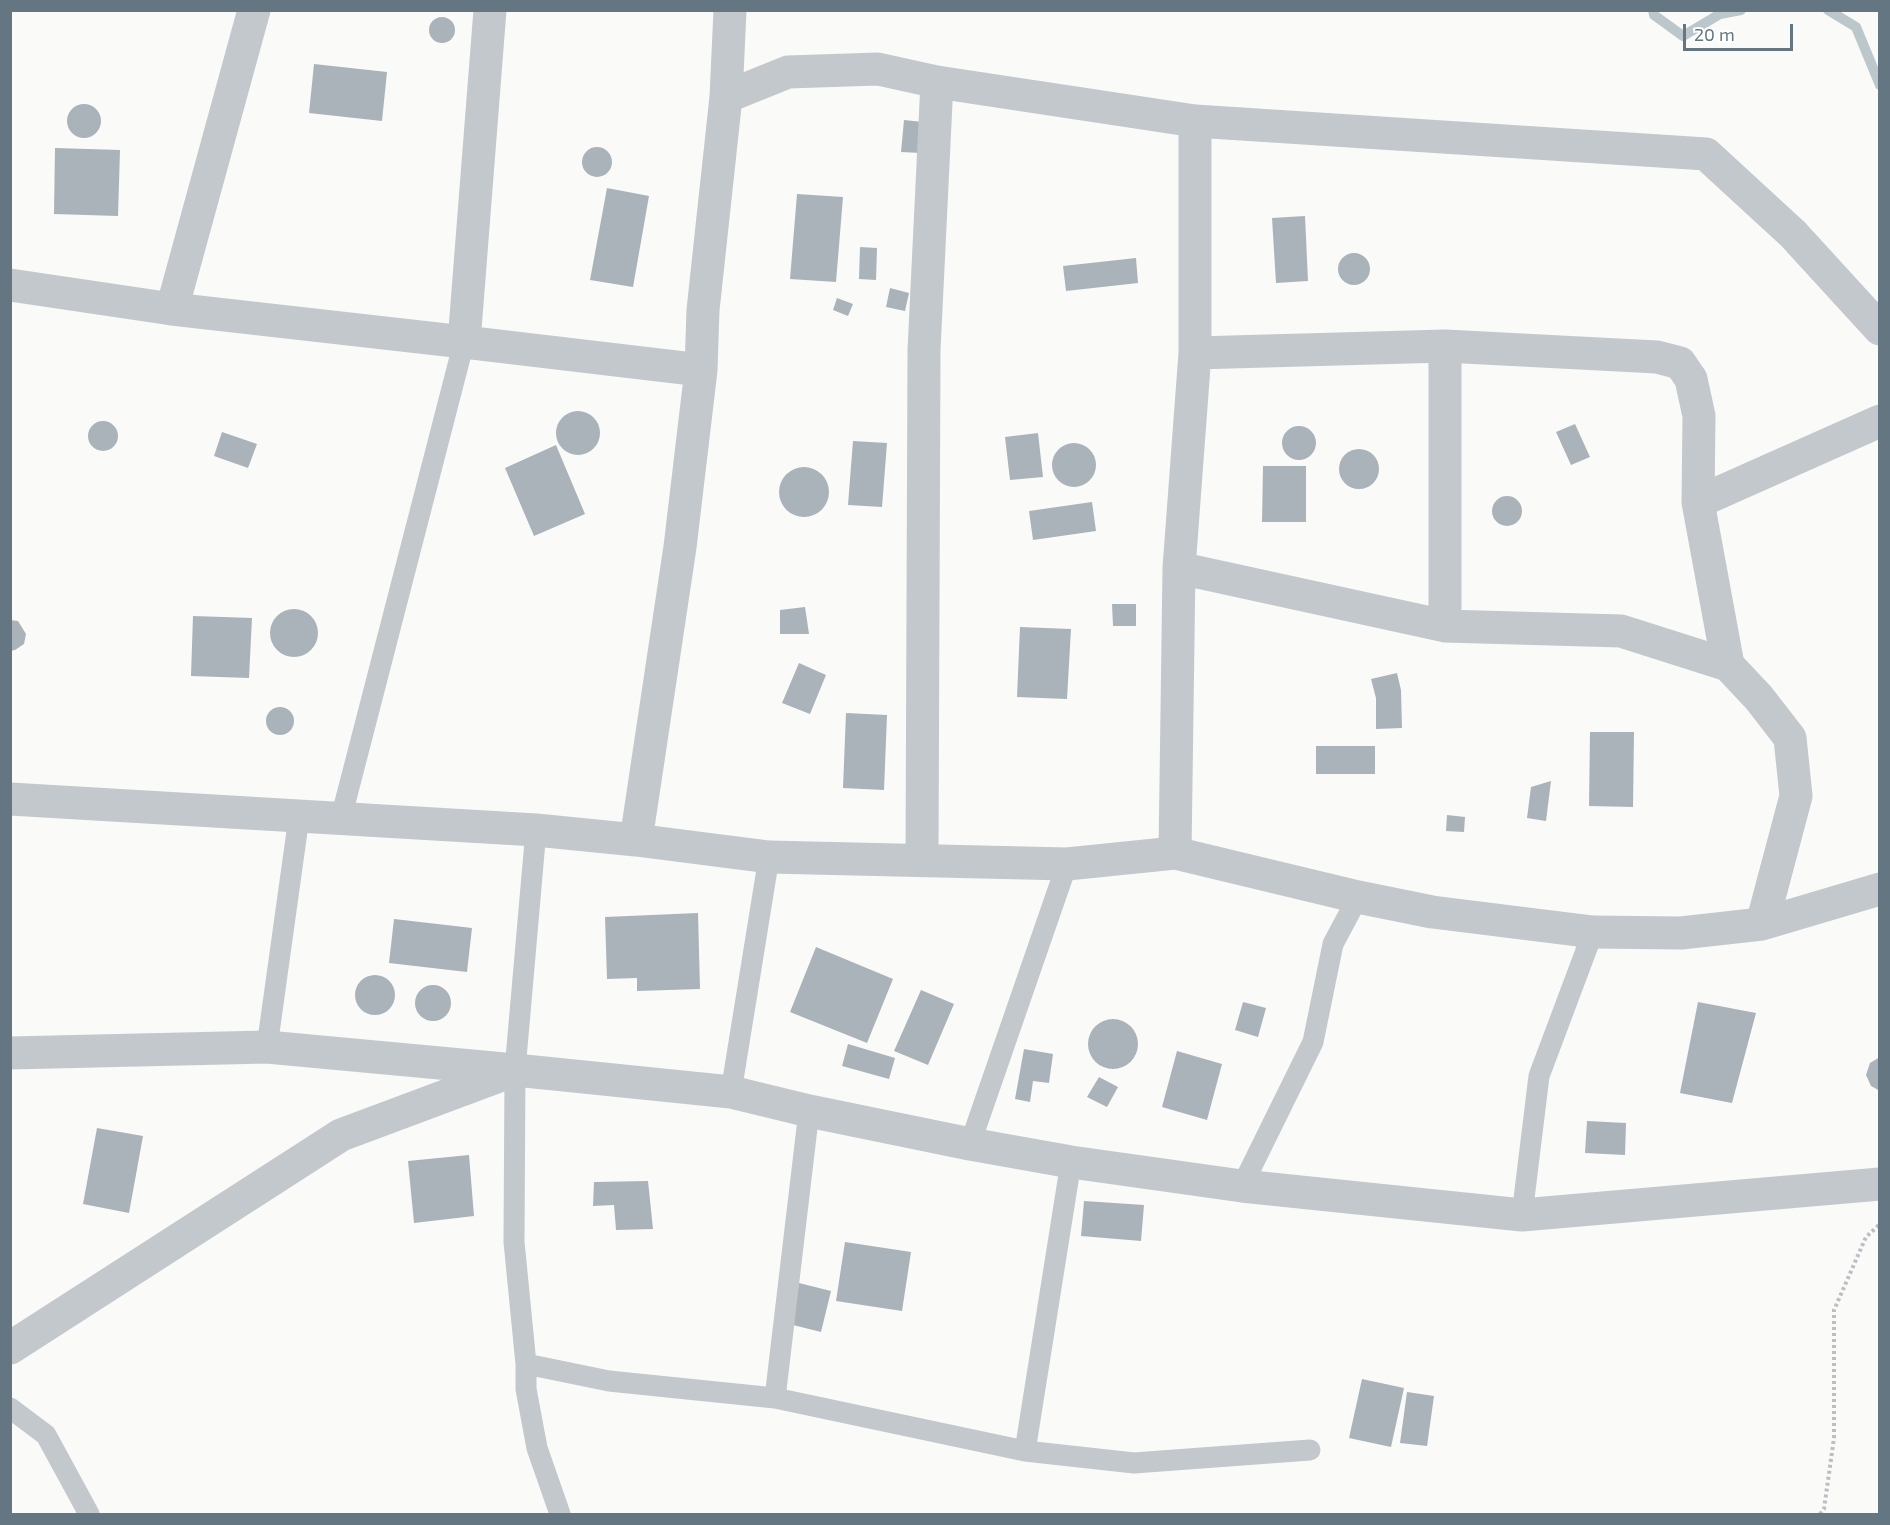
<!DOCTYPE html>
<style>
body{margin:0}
#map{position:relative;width:1890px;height:1525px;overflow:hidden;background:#fafaf8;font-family:"Exo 2",sans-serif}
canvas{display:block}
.frame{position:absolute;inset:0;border:12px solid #657683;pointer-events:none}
.scale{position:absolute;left:1683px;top:24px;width:110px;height:27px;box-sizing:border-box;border:3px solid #657683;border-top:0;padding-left:8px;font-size:18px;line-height:21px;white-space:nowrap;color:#657683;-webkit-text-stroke:4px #fff;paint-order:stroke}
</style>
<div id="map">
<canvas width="1890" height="1525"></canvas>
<div class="frame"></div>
<div class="scale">20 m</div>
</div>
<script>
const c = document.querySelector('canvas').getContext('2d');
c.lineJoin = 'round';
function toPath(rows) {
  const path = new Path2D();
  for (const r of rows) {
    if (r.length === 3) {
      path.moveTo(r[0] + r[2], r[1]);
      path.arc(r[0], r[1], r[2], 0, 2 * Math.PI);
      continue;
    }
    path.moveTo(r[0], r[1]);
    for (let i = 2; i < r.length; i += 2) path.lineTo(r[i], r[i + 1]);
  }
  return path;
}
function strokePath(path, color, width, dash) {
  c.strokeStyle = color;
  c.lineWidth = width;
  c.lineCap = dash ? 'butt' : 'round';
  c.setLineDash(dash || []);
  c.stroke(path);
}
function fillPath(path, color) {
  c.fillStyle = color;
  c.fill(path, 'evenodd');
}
const stream = toPath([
 [1653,10,1654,15,1683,36,1720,14,1741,10],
 [1828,10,1856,27,1880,85]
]);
const building = toPath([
 [442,30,13],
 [314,64,387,72,382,121,309,113],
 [84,121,17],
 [904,120,923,122,921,153,901,152],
 [597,162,15],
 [55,148,120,150,118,216,54,214],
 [607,188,649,196,633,287,590,280],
 [797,194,843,197,836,282,790,279],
 [1305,216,1308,281,1276,283,1272,218],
 [860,247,877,248,876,280,859,279],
 [1354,269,16],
 [1136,258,1138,283,1066,291,1063,266],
 [890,288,909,293,905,311,886,307],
 [837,298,853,304,848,316,833,310],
 [578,433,22],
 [103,436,15],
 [1575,424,1590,457,1571,465,1556,432],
 [1299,443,17],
 [222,432,257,444,248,468,214,456],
 [1038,433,1043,477,1010,480,1005,437],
 [853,441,887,443,882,507,848,505],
 [1074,465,22],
 [556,445,585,514,534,536,505,468],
 [1359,469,20],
 [1263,466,1306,466,1306,522,1262,522],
 [804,492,25],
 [1507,511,15],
 [1092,502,1096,531,1033,540,1029,511],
 [1112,604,1136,604,1136,626,1113,626],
 [805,607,809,634,780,634,780,610],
 [294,633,24],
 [193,616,252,618,249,678,191,676],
 [10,620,18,621,26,634,24,644,15,650,10,651],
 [1020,627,1071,629,1067,699,1017,697],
 [799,663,826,675,810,714,782,703],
 [1397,673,1401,690,1402,728,1376,729,1376,698,1371,679],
 [280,721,14],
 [846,713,887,715,884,790,843,788],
 [1590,732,1634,732,1633,807,1589,806],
 [1316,746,1375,746,1375,774,1316,774],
 [1551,781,1546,821,1527,818,1531,787],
 [1447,815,1465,817,1464,832,1446,831],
 [698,913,700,989,637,991,637,978,607,979,605,917],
 [394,919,472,928,467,972,389,963],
 [816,947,893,979,867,1043,790,1012],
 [375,995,20],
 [433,1003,18],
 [921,990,954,1004,928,1065,894,1051],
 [1243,1002,1266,1008,1258,1037,1235,1030],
 [1698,1002,1756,1013,1732,1103,1680,1093],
 [1113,1044,25],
 [848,1044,895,1058,889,1079,842,1066],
 [1024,1049,1053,1054,1049,1083,1033,1081,1030,1102,1015,1099],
 [1177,1051,1222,1064,1207,1120,1162,1107],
 [1880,1057,1880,1091,1871,1086,1866,1075,1870,1063],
 [1099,1077,1118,1087,1107,1107,1087,1097],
 [1587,1121,1626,1123,1625,1155,1585,1153],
 [97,1128,143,1136,129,1213,83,1204],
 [469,1155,474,1216,414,1223,408,1161],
 [648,1181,653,1229,616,1230,614,1205,593,1206,594,1182],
 [1084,1201,1144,1205,1141,1241,1081,1236],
 [845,1242,911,1252,902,1311,836,1301],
 [799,1283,831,1291,821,1332,789,1324],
 [1362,1379,1404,1388,1391,1447,1349,1438],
 [1407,1392,1434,1396,1427,1446,1400,1443]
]);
const path = toPath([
 [1820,1514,1824,1509,1834,1438,1834,1310,1866,1237,1880,1224]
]);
const service = toPath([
 [341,818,464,342],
 [536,830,515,1070,514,1242,526,1364,526,1389,537,1448,560,1514],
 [267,1047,299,817],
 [731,1092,769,857],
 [970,1144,1067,864],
 [1242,1186,1313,1042,1333,944,1358,897],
 [1522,1215,1539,1076,1593,932],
 [526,1364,609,1381,775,1398,1025,1451,1071,1162],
 [775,1398,809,1111],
 [10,1408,46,1435,89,1514],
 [1025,1451,1134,1463,1310,1450]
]);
const minor = toPath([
 [490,10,464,342,701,370],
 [726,97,730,10],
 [10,285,172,309,464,342],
 [172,309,254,10],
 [1445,346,1445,626],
 [1195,353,1445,346,1657,357,1680,363,1691,379,1699,416,1698,502,1728,665,1759,698,1790,738,1796,796,1762,924],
 [1698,502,1880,421],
 [1179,568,1445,626,1621,631,1728,665],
 [10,799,536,830,636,840,769,857,1067,864,1175,853,1358,897,1432,912,1593,932,1681,933,1762,924,1880,889],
 [636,840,680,547,701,370,703,310,726,97,788,72,878,69,937,82,1195,121,1706,154,1793,234,1880,329],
 [1175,853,1179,568,1195,353,1195,121],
 [922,860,924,350,937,82],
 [10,1053,267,1047,515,1070]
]);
const tertiary = toPath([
 [10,1348,341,1135,515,1070,731,1092,809,1111,970,1144,1071,1162,1242,1186,1522,1215,1880,1184]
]);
strokePath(stream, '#bbc7cb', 10);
fillPath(building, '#aab3b9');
strokePath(path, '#bbbfc2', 4, [3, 3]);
strokePath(service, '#c3c8cc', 21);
strokePath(minor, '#c3c8cc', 33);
strokePath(tertiary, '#c3c8cc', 33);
</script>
